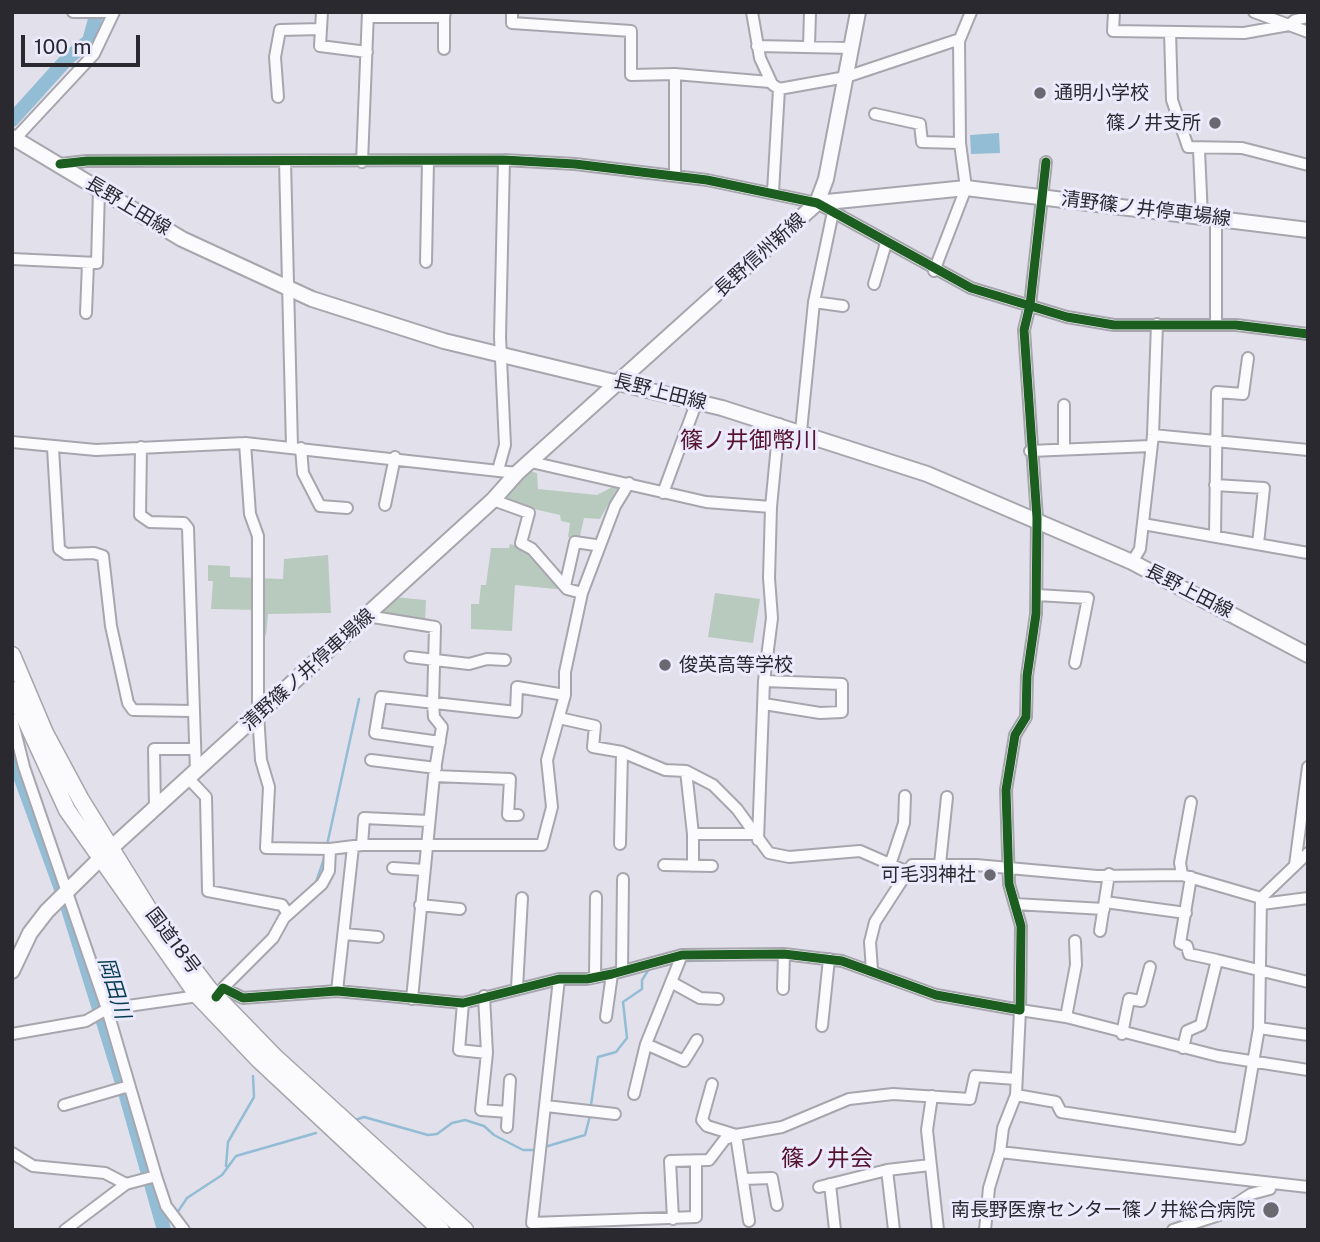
<!DOCTYPE html>
<meta charset="utf-8">
<style>
body{margin:0}
#map{position:relative;width:1320px;height:1242px;overflow:hidden;background:#e2e1eb;font-family:"Public Sans",sans-serif}
canvas{display:block}
.frame{position:absolute;inset:0;border:14px solid #2a2930;pointer-events:none}
.scale{position:absolute;left:21px;top:35px;width:119px;height:32px;box-sizing:border-box;border:4px solid #2a2930;border-top:0;padding-left:9px;font-size:21px;line-height:24px;white-space:nowrap;color:#2a2930;-webkit-text-stroke:5px #eceafd;paint-order:stroke}
</style>
<div id="map">
<canvas width="1320" height="1242"></canvas>
<div class="frame"></div>
<div class="scale">100 m</div>
</div>
<script>
const c = document.querySelector('canvas').getContext('2d');
c.lineJoin = 'round';
function fillPath(path, color) {
  c.fillStyle = color;
  c.fill(path, 'evenodd');
}
function toPath(rows) {
  const path = new Path2D();
  for (const r of rows) {
    path.moveTo(r[0], r[1]);
    for (let i = 2; i < r.length; i += 2) path.lineTo(r[i], r[i + 1]);
  }
  return path;
}
function strokePath(path, color, width, dash) {
  c.strokeStyle = color;
  c.lineWidth = width;
  c.lineCap = dash ? 'butt' : 'round';
  c.setLineDash(dash || []);
  c.stroke(path);
}
function drawText(font, color, halo, rows, align = 'center') {
  c.font = font + ' "Public Sans","Noto Sans JP",sans-serif';
  c.lineWidth = 6;
  c.setLineDash([]);
  c.textBaseline = 'middle';
  c.strokeStyle = halo;
  c.fillStyle = color;
  for (const [text, x, y, turn = 0] of rows) {
    c.save();
    c.translate(x, y);
    c.rotate((+turn || 0) * Math.PI / 180);
    c.textAlign = isNaN(turn) ? turn : align;
    if (halo) c.strokeText(text, 0, 0);
    c.fillText(text, 0, 0);
    c.restore();
  }
}
const green = toPath([
 [529,471,537,473,538,489,597,495,620,483,600,519,584,518,579,540,568,537,570,523,561,521,560,515,499,501],
 [510,544,531,550,566,590,515,585,512,631,471,629,471,604,479,604,481,585,486,585,491,548,509,548],
 [328,555,331,613,268,614,266,635,259,638,258,610,211,609,213,581,208,581,208,565,230,566,230,577,283,579,284,559],
 [715,593,760,599,753,643,708,637],
 [392,597,426,600,425,621,374,614]
]);
const water = toPath([
 [999,133,1000,153,971,154,970,135]
]);
const stream = toPath([
 [327,845,359,699],
 [316,882,325,856],
 [762,959,776,960],
 [687,961,724,960],
 [591,1105,598,1057,616,1052,627,1038,623,1002,642,989,642,980,649,969],
 [355,1120,364,1117,428,1135,437,1134,452,1123,465,1120,484,1126,494,1135,523,1150,535,1150],
 [548,1146,585,1135,590,1116],
 [226,1166,228,1142,254,1097,253,1076],
 [177,1213,187,1198,222,1175,236,1156,316,1133]
]);
const river = toPath([
 [12,120,68,58,89,41,97,12],
 [12,754,61,889],
 [68,909,122,1083],
 [126,1096,164,1230]
]);
const minor = toPath([
 [73,12,112,12],
 [322,12,320,46,367,52],
 [512,12,512,23,631,31,631,75,675,74],
 [752,12,760,58,772,84,779,89,846,77,960,39],
 [1114,12,1113,31,1244,33,1289,25,1295,20,1308,17],
 [1254,12,1308,32],
 [368,17,444,17,445,12],
 [1170,32,1172,100,1188,147,1242,148,1308,165],
 [757,46,852,48],
 [809,46,810,12],
 [444,49,444,17],
 [278,97,275,57,280,30,321,29],
 [875,114,920,124,922,142,960,143],
 [12,142,94,54,114,12],
 [1199,150,1202,217],
 [285,161,292,447],
 [362,162,368,12],
 [60,164,87,161,504,160,575,164,707,180,817,203,971,288,1067,317,1114,325,1236,325,1308,334],
 [675,176,675,74,770,82],
 [773,192,779,89],
 [1216,219,1216,324],
 [12,259,97,263,99,190],
 [426,262,428,161],
 [934,271,966,188,960,143,959,41,971,12],
 [874,284,886,243],
 [814,302,843,306],
 [86,313,88,263],
 [801,431,814,302,833,212],
 [1153,435,1308,450],
 [12,442,96,450,245,443,517,473],
 [245,443,250,514,258,536,258,714,261,760,269,787,266,848,330,849],
 [141,447,140,515,150,522,184,523,188,528,196,772],
 [53,448,59,549,66,554,94,553,103,556,111,626,128,703,133,710,192,711],
 [301,448,303,473,320,506,347,508],
 [1064,448,1064,405],
 [1030,451,1151,446],
 [531,462,706,502,771,507],
 [498,470,505,445,500,337,504,160],
 [1215,485,1264,488,1258,544],
 [663,493,697,401],
 [493,500,529,513,521,543,532,549,567,589,582,593],
 [385,505,395,457],
 [1143,524,1308,553],
 [1215,536,1217,392,1243,394,1248,358],
 [1132,562,1140,549,1153,435,1157,324],
 [565,586,575,542,595,545],
 [1037,595,1088,598,1075,663],
 [367,616,435,627,433,704,434,717,442,727,434,776,412,999],
 [410,657,469,664,487,659,505,660],
 [764,704,820,713,842,712,842,684,764,681],
 [559,718,595,726,593,747,622,752,665,770,686,771,713,785,737,809,769,853,789,857,860,851,908,872],
 [12,719,24,767,107,1009,156,1176,166,1206,184,1230],
 [440,742,375,733,381,697,516,712,517,687,565,695],
 [371,760,436,768],
 [686,771,693,834,752,834],
 [434,776,510,779,508,815,518,815],
 [189,779,206,797,208,891,282,905,288,914],
 [155,810,154,749,195,749],
 [758,840,764,681,772,618,769,578,771,507,779,424],
 [620,844,622,752],
 [362,845,364,818,429,821],
 [940,864,947,797],
 [664,865,712,866],
 [890,865,904,823,905,796],
 [1295,865,1308,767],
 [693,866,693,834],
 [393,868,424,870],
 [1182,875,1180,863,1191,802],
 [1261,898,1308,853],
 [1105,902,1186,913],
 [1015,904,1104,909],
 [1262,904,1308,898],
 [420,905,460,909],
 [1100,931,1109,874],
 [344,934,378,937],
 [1217,960,1308,982],
 [872,970,870,942,875,922,912,865,976,865,1097,876,1182,875,1261,898],
 [622,971,623,879],
 [595,977,596,897],
 [559,979,532,1223,696,1217,696,1161],
 [671,982,700,998,718,999],
 [223,988,273,938,284,918,322,884,329,871,330,849,362,845,542,845,552,807,547,760,565,695,565,672,582,593,615,506,629,483],
 [517,988,522,898],
 [783,989,784,954],
 [337,991,353,847],
 [484,996,487,1053,481,1110,508,1112],
 [216,997,223,988,243,998,337,991,463,1003,559,979,587,979,612,974,682,955,784,954,842,961,936,995,1020,1010,1021,926,1009,884,1006,790,1015,735,1026,717,1027,676,1036,614,1037,518,1024,330,1030,305,1046,162],
 [463,1003,459,1050,487,1053],
 [606,1017,612,974],
 [1066,1017,1076,965,1075,941],
 [822,1026,829,959],
 [1259,1028,1308,1035],
 [12,1034,86,1021,107,1009,198,996],
 [1122,1034,1129,999,1141,1001,1150,967],
 [646,1044,684,1061,697,1040],
 [1183,1048,1187,1031,1201,1025,1217,960,1189,954,1187,946,1180,943,1191,877],
 [712,1084,702,1120,707,1126,736,1135,749,1221],
 [634,1094,646,1044,682,955],
 [1016,1095,1056,1102,1061,1112,1240,1139,1259,1028,1261,898],
 [932,1096,927,1130,938,1230],
 [64,1105,129,1086],
 [546,1106,615,1114],
 [507,1127,510,1080],
 [1000,1152,1308,1187],
 [12,1153,33,1166,105,1173,126,1184],
 [887,1170,894,1230],
 [744,1179,772,1178,777,1205],
 [830,1184,835,1230],
 [819,1187,887,1170,930,1165],
 [673,1219,670,1161,709,1160,725,1139,736,1135,782,1127,849,1099,893,1094,970,1099,975,1076,1016,1079],
 [65,1230,126,1184,156,1176],
 [985,1230,989,1188,1000,1152,1003,1128,1016,1095,1020,1010,1066,1017,1218,1056,1308,1070],
 [1173,1230,1219,1215,1251,1194,1270,1189]
]);
const major = toPath([
 [12,137,182,239,312,299,444,341,722,408,927,474,1132,562,1308,655],
 [817,203,966,188,1308,230],
 [12,971,30,933,47,911,110,849,493,500,517,473,817,203,826,179,858,12]
]);
const highway = toPath([
 [12,655,45,733,81,800,151,913,209,989,276,1058,465,1230],
 [12,690,67,810,198,996,259,1060,441,1230]
]);
const cycleway = toPath([
 [60,164,87,161,504,160,575,164,707,180,817,203,971,288,1067,317,1114,325,1236,325,1308,334],
 [216,997,223,988,243,998,337,991,463,1003,559,979,587,979,612,974,682,955,784,954,842,961,936,995,1020,1010,1021,926,1009,884,1006,790,1015,735,1026,717,1027,676,1036,614,1037,518,1024,330,1030,305,1046,162]
]);
const markers = [
 [1040,93,7,"#6a6971"],
 [1215,123,7,"#6a6971"],
 [665,665,7,"#6a6971"],
 [990,875,7,"#6a6971"],
 [1271,1210,9,"#6a6971"]
];
const poiNames = [
 ["通明小学校",1054,93,"left"],
 ["篠ノ井支所",1201,123],
 ["俊英高等学校",679,665,"left"],
 ["可毛羽神社",976,875],
 ["南長野医療センター篠ノ井総合病院",1255,1210]
];
const streetNames = [
 ["長野上田線",128,206,31],
 ["清野篠ノ井停車場線",1146,209,7],
 ["長野信州新線",760,255,-42],
 ["長野上田線",660,392,14],
 ["長野上田線",1189,591,27],
 ["清野篠ノ井停車場線",308,670,-42],
 ["国道18号",173,941,53]
];
const waterNames = [
 ["岡田川",114,988,73]
];
const quarterNames = [
 ["篠ノ井御幣川",749,441],
 ["篠ノ井会",827,1159]
];
fillPath(green, '#b8cabd');
fillPath(water, '#92bdd5');
strokePath(stream, '#92bdd5', 2.5);
strokePath(river, '#92bdd5', 14);
strokePath(minor, '#a7a6ae', 14);
strokePath(major, '#a7a6ae', 18);
strokePath(highway, '#a7a6ae', 19);
strokePath(minor, '#fbfafc', 10);
strokePath(major, '#fbfafc', 14);
strokePath(highway, '#fbfafc', 16);
strokePath(cycleway, '#1b5e20', 9);
for (const [x, y, r, color] of markers) {
  const dot = new Path2D();
  dot.arc(x, y, r, 0, 2 * Math.PI);
  c.fillStyle = color;
  c.fill(dot);
  strokePath(dot, '#eceafd', 2.5);
}
drawText('19px', '#2a2930', '#eceafd', poiNames, 'right');
drawText('19px', '#2a2930', '#eceafd', streetNames);
drawText('italic 21px', '#053c51', '#eceafd', waterNames);
drawText('23px', '#55132f', '#eceafd', quarterNames);
</script>
